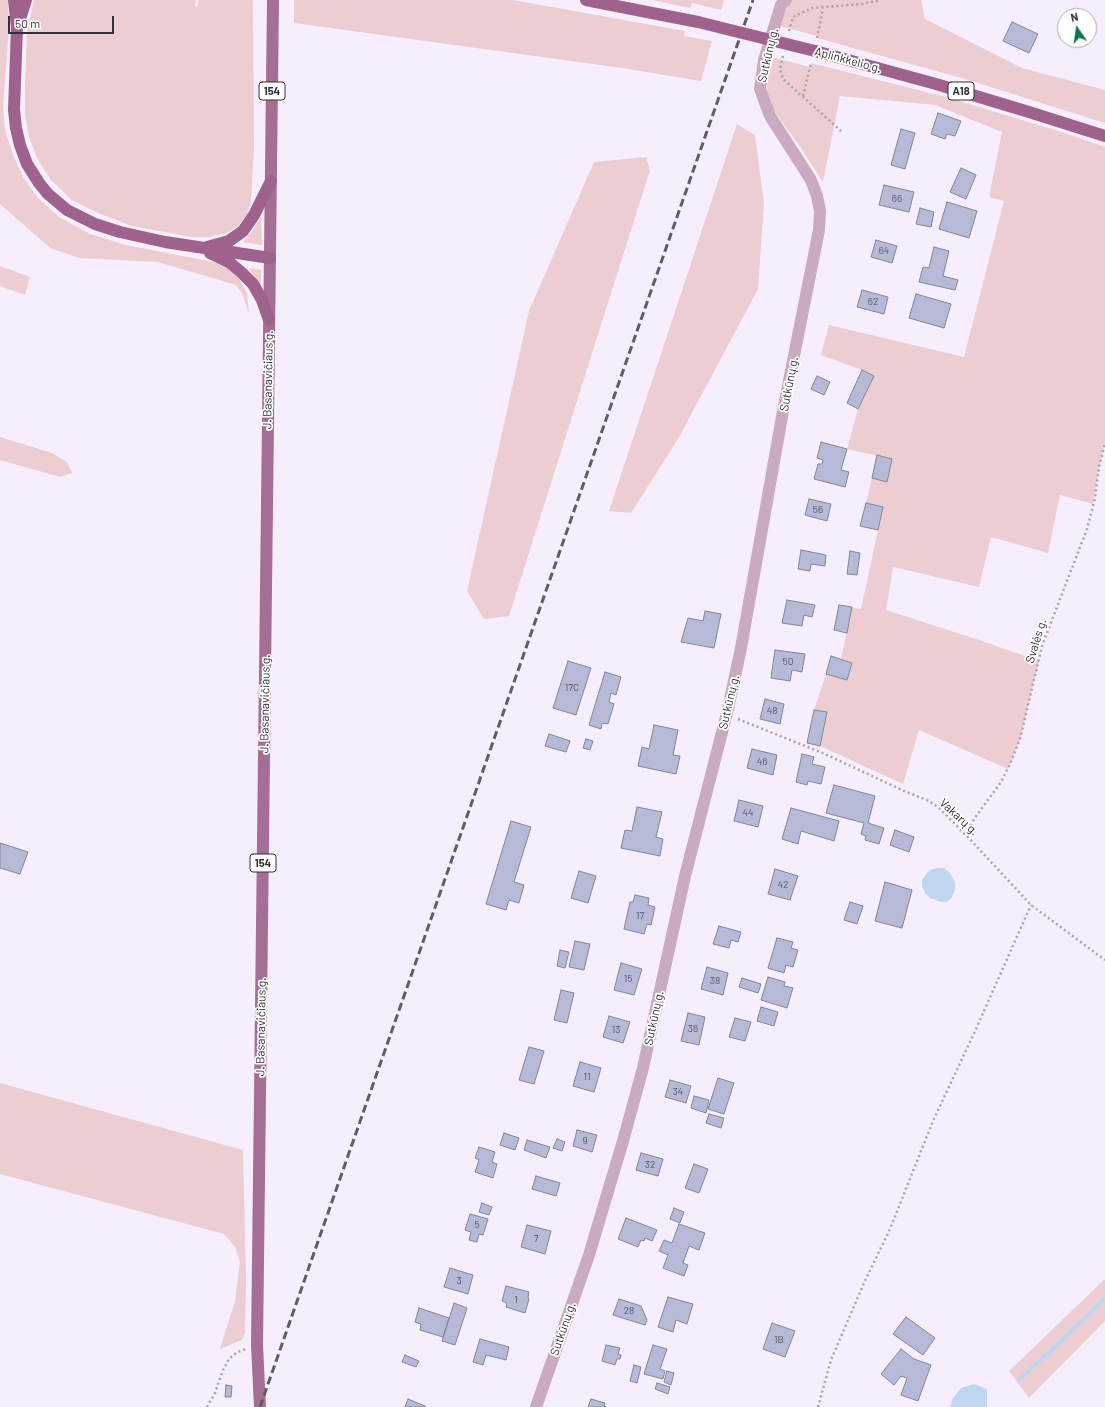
<!DOCTYPE html>
<meta charset="utf-8">
<style>
body{margin:0}
#map{position:relative;width:1105px;height:1407px;overflow:hidden;background:#f6eefd;font-family:Barlow,sans-serif}
canvas{display:block}
.north{position:absolute;left:1057px;top:8px;width:40px;height:40px;box-sizing:border-box;background:#fff;border:1px solid #aeacaf;border-radius:50%;rotate:347deg;font-size:11px;font-weight:700;line-height:16px;text-align:center;color:#343037}
.north::after{content:'';display:block;margin:auto;width:14px;height:18px;background:#08754f;clip-path:polygon(50% 0,100% 100%,50% 72%,0 100%)}
.scale{position:absolute;left:8px;top:16px;width:106px;height:18px;box-sizing:border-box;border:2px solid #343037;border-top:0;padding-left:5px;font-size:12px;line-height:14px;white-space:nowrap;color:#343037;-webkit-text-stroke:3px #fff;paint-order:stroke}
</style>
<div id="map">
<canvas width="1105" height="1407"></canvas>
<div class="north">N</div>
<div class="scale">50 m</div>
</div>
<script>
const c = document.querySelector('canvas').getContext('2d');
c.lineJoin = 'round';
function fillPath(path, color) {
  c.fillStyle = color;
  c.fill(path, 'evenodd');
}
function toPath(rows) {
  const path = new Path2D();
  for (const r of rows) {
    path.moveTo(r[0], r[1]);
    for (let i = 2; i < r.length; i += 2) path.lineTo(r[i], r[i + 1]);
  }
  return path;
}
function strokePath(path, color, width, dash) {
  c.strokeStyle = color;
  c.lineWidth = width;
  c.lineCap = dash ? 'butt' : 'round';
  c.setLineDash(dash || []);
  c.stroke(path);
}
function drawText(font, color, halo, rows, align = 'center') {
  c.font = font + ' Barlow,sans-serif';
  c.lineWidth = 3.5;
  c.setLineDash([]);
  c.textBaseline = 'middle';
  c.strokeStyle = halo;
  c.fillStyle = color;
  for (const [text, x, y, turn = 0] of rows) {
    c.save();
    c.translate(x, y);
    c.rotate((+turn || 0) * Math.PI / 180);
    c.textAlign = isNaN(turn) ? turn : align;
    if (halo) c.strokeText(text, 0, 0);
    c.fillText(text, 0, 0);
    c.restore();
  }
}
const green = toPath([
 [0,0,8,0,9,27,3,108,5,130,13,155,23,177,38,198,59,217,90,234,126,245,208,261,224,265,236,274,247,293,249,314,242,293,236,285,158,262,79,258,50,248,0,204],
 [34,0,196,0,195,6,197,7,199,0,253,0,254,148,251,202,247,214,237,227,226,233,209,237,192,237,132,226,98,213,72,200,51,180,37,158,29,137,25,115,25,88,27,32],
 [294,0,513,0,685,31,684,36,712,41,701,81,622,68,294,23],
 [652,0,724,0,721,10,692,3,690,8],
 [791,0,921,0,925,19,1022,68,1105,90,1105,123,965,79,817,38,817,36,780,26,786,10],
 [772,57,810,67,811,63,946,97,1065,133,1105,147,1105,443,1099,467,1093,504,1060,495,1048,553,991,537,979,587,893,567,886,610,982,641,1039,661,1020,739,1008,769,919,730,903,784,820,746,827,713,814,710,826,674,847,680,852,663,841,659,852,608,861,609,883,507,866,503,872,478,887,481,892,459,847,449,858,409,862,370,821,355,829,325,964,357,1004,201,989,197,1002,132,935,105,840,96,823,182,799,145,772,108,767,90,768,76],
 [737,124,755,135,764,203,758,289,678,439,631,513,609,511],
 [646,157,650,170,509,616,484,619,467,591,529,311,594,162],
 [261,216,262,245,243,242,254,229],
 [0,266,30,277,25,295,0,286],
 [249,268,261,270,261,288,255,277],
 [0,437,52,453,67,462,72,473,60,477,0,460],
 [0,1083,243,1150,246,1280,245,1333,242,1340,220,1349,235,1301,240,1262,235,1247,224,1234,0,1174],
 [1105,1279,1105,1321,1029,1398,1009,1371]
]);
const water = toPath([
 [938,868,944,868,950,873,955,882,955,890,951,899,946,902,941,902,930,898,925,893,922,886,922,880,927,873,932,869],
 [974,1384,987,1389,987,1407,950,1407,953,1398,961,1388]
]);
const stream = toPath([
 [1019,1380,1105,1299]
]);
const building = toPath([
 [1012,22,1038,34,1029,53,1003,41,1012,22],
 [1073,40,1085,40,1082,45,1073,40],
 [938,113,961,121,955,136,947,134,945,139,931,134,938,113],
 [901,129,915,133,905,169,891,165,901,129],
 [961,168,976,175,966,199,950,192,961,168],
 [884,185,914,192,909,212,879,205,884,185],
 [947,202,977,211,969,238,939,229,947,202],
 [920,208,934,212,931,227,916,224,920,208],
 [876,240,897,246,892,263,871,257,876,240],
 [934,247,949,251,943,276,958,280,955,290,919,282,923,267,929,268,934,247],
 [862,290,888,297,884,314,857,307,862,290],
 [916,294,951,304,944,328,909,318,916,294],
 [862,370,874,376,858,409,847,403,862,370],
 [817,376,830,382,824,395,811,389,817,376],
 [821,442,847,449,841,470,849,472,845,487,814,479,818,464,822,464,823,460,817,458,821,442],
 [877,455,892,459,887,482,872,478,877,455],
 [809,499,831,504,827,521,805,515,809,499],
 [866,503,883,507,878,530,860,526,866,503],
 [801,550,826,555,825,566,811,564,810,571,798,569,801,550],
 [850,551,860,553,857,575,847,574,850,551],
 [787,600,815,605,812,617,804,615,802,626,782,623,787,600],
 [839,605,852,607,847,633,834,630,839,605],
 [705,611,721,614,714,648,681,642,688,618,703,621,705,611],
 [775,650,805,654,802,672,792,670,790,681,771,678,775,650],
 [831,656,852,663,847,680,826,674,831,656],
 [568,661,591,668,576,715,553,708,568,661],
 [605,672,621,677,616,695,611,693,609,702,614,704,608,724,602,723,601,729,589,725,605,672],
 [765,699,784,704,780,724,760,719,765,699],
 [814,710,827,712,820,746,807,743,814,710],
 [654,725,678,730,673,755,680,756,676,774,638,766,642,747,649,749,654,725],
 [549,734,570,741,566,752,545,746,549,734],
 [586,739,593,741,590,750,583,748,586,739],
 [752,749,777,755,773,775,747,768,752,749],
 [802,754,814,757,812,764,825,767,821,784,808,781,807,785,796,782,802,754],
 [834,785,875,796,868,823,884,828,879,844,865,840,866,836,861,834,864,823,826,813,834,785],
 [739,800,763,806,758,827,734,821,739,800],
 [637,807,662,812,656,837,663,839,660,856,621,848,625,830,632,831,637,807],
 [791,808,839,821,834,841,801,831,798,844,782,839,791,808],
 [511,821,531,827,514,882,524,885,519,903,509,900,506,910,486,904,511,821],
 [895,830,914,837,909,852,890,845,895,830],
 [0,843,28,852,20,874,0,868,0,843],
 [775,869,798,876,790,900,768,894,775,869],
 [579,871,596,876,588,903,571,898,579,871],
 [885,882,912,890,902,928,875,921,885,882],
 [635,895,649,898,648,905,655,907,651,925,647,924,644,934,624,929,630,902,633,902,635,895],
 [850,902,863,906,857,924,844,920,850,902],
 [719,926,741,932,738,942,731,940,729,948,713,944,719,926],
 [777,938,793,942,791,948,798,950,793,967,786,965,784,973,768,968,777,938],
 [575,941,590,944,584,970,569,967,575,941],
 [560,950,569,952,565,968,557,966,560,950],
 [621,963,642,969,634,995,614,990,621,963],
 [707,967,728,973,723,995,701,989,707,967],
 [768,977,785,982,784,986,793,988,787,1008,761,1000,768,977],
 [742,978,761,984,758,993,739,987,742,978],
 [561,990,574,993,567,1023,554,1020,561,990],
 [761,1007,778,1012,774,1026,757,1021,761,1007],
 [688,1013,705,1017,699,1045,681,1041,688,1013],
 [609,1016,630,1022,623,1043,603,1037,609,1016],
 [735,1018,751,1022,745,1041,729,1037,735,1018],
 [529,1047,544,1051,534,1084,519,1080,529,1047],
 [580,1062,601,1068,594,1092,573,1086,580,1062],
 [718,1078,734,1083,724,1114,708,1109,718,1078],
 [670,1080,691,1086,686,1103,665,1097,670,1080],
 [694,1096,709,1100,706,1113,691,1108,694,1096],
 [709,1114,724,1118,721,1128,706,1123,709,1114],
 [577,1130,597,1135,592,1152,573,1146,577,1130],
 [504,1133,519,1138,515,1150,500,1145,504,1133],
 [557,1139,565,1142,562,1151,553,1148,557,1139],
 [527,1140,550,1147,546,1158,524,1150,527,1140],
 [479,1147,495,1152,492,1162,497,1164,493,1178,475,1172,479,1160,475,1158,479,1147],
 [641,1153,663,1159,658,1176,636,1170,641,1153],
 [694,1164,708,1169,699,1193,685,1188,694,1164],
 [536,1176,560,1183,556,1196,532,1189,536,1176],
 [482,1203,492,1207,489,1215,479,1212,482,1203],
 [674,1208,684,1212,680,1223,670,1219,674,1208],
 [470,1214,488,1219,483,1235,479,1234,477,1242,469,1240,471,1232,465,1230,470,1214],
 [626,1218,657,1230,652,1241,645,1238,644,1241,641,1240,638,1247,618,1239,626,1218],
 [679,1224,705,1233,699,1250,689,1246,683,1263,688,1265,684,1276,663,1268,668,1255,659,1251,664,1240,672,1243,679,1224],
 [527,1225,551,1231,545,1254,521,1247,527,1225],
 [450,1268,473,1275,468,1294,444,1287,450,1268],
 [506,1286,529,1292,528,1298,529,1299,525,1313,506,1307,507,1303,502,1301,506,1286],
 [668,1297,693,1304,687,1324,676,1320,673,1332,658,1327,668,1297],
 [619,1299,641,1306,647,1320,645,1325,613,1315,619,1299],
 [454,1303,467,1308,455,1345,442,1341,454,1303],
 [419,1308,449,1318,443,1337,420,1330,421,1324,415,1322,419,1308],
 [906,1317,935,1338,923,1355,893,1334,906,1317],
 [772,1323,795,1331,785,1357,763,1349,772,1323],
 [480,1339,509,1347,506,1360,486,1355,483,1365,473,1362,480,1339],
 [606,1345,620,1348,618,1354,621,1355,620,1359,617,1359,615,1365,602,1361,606,1345],
 [653,1345,667,1349,660,1369,665,1371,663,1379,644,1374,653,1345],
 [901,1349,914,1359,931,1365,918,1401,901,1395,907,1378,901,1376,894,1385,881,1374,901,1349],
 [405,1355,419,1361,416,1367,402,1362,405,1355],
 [634,1365,641,1367,637,1383,630,1381,634,1365],
 [667,1371,674,1373,671,1385,664,1382,667,1371],
 [657,1383,670,1387,668,1394,655,1389,657,1383],
 [226,1385,232,1386,231,1397,225,1397,226,1385],
 [408,1399,425,1406,425,1407,405,1407,408,1399],
 [591,1399,605,1403,604,1406,606,1407,588,1407,591,1399]
]);
const path = toPath([
 [789,31,793,17,812,8,862,4,881,0],
 [817,38,823,8],
 [783,56,780,69,783,79,841,131],
 [803,96,811,63],
 [738,719,825,754,904,791,927,800,938,807,966,835,1031,905,1105,960],
 [967,835,974,819,1001,782,1011,762,1020,739,1042,646,1087,529,1095,498,1099,467,1105,443],
 [207,1407,215,1393,223,1370,229,1359,236,1353,245,1349],
 [818,1407,831,1360,864,1283,890,1229,933,1121,976,1029,1031,905]
]);
const minor = toPath([
 [536,1407,589,1255,623,1141,643,1068,685,876,728,709,741,648,783,411,819,230,820,211,817,196,811,180,770,116,760,89,764,60,781,5,786,0]
]);
const primary = toPath([
 [260,1407,257,1345,273,0]
]);
const trunk = toPath([
 [14,0,17,27,14,110,16,128,20,145,27,164,39,183,48,194,67,210,95,224,120,232,165,242,270,258],
 [586,0,698,22],
 [19,22,26,0],
 [815,51,936,84,1029,112,1105,136],
 [207,247,229,241,243,231,254,215,271,181],
 [210,253,229,262,241,272,253,284,262,300,269,320]
]);
const rail = toPath([
 [260,1407,753,0]
]);
const trunkBridge = toPath([
 [698,22,815,51]
]);
const numberNames = [
 ["66",897,199],
 ["64",884,251],
 ["62",873,302],
 ["56",818,510],
 ["50",788,662],
 ["17C",572,688],
 ["48",772,711],
 ["46",762,762],
 ["44",748,813],
 ["42",783,885],
 ["17",640,916],
 ["15",628,979],
 ["38",715,981],
 ["36",693,1029],
 ["13",616,1030],
 ["11",587,1077],
 ["34",678,1092],
 ["9",585,1141],
 ["32",650,1165],
 ["5",477,1225],
 ["7",536,1239],
 ["3",459,1281],
 ["1",516,1300],
 ["28",629,1311],
 ["1B",779,1340]
];
const shields = [
 [272,91,26],
 [961,91,26],
 [263,863,26]
];
const shieldNames = [
 ["154",272,91],
 ["A18",961,91],
 ["154",263,863]
];
const streetNames = [
 ["Sutkūnų g.",768,55,-77],
 ["Aplinkkelio g.",848,60,15],
 ["J. Basanavičiaus g.",268,380,-89],
 ["Sutkūnų g.",789,384,-79],
 ["Svalės g.",1036,641,-73],
 ["Sutkūnų g.",729,702,-77],
 ["J. Basanavičiaus g.",265,704,-89],
 ["Vakarų g.",959,817,43],
 ["Sutkūnų g.",654,1018,-78],
 ["J. Basanavičiaus g.",261,1027,-89],
 ["Sutkūnų g.",563,1329,-71]
];
fillPath(green, '#ecced2');
fillPath(water, '#bfd6ee');
strokePath(stream, '#bfd6ee', 4);
fillPath(building, '#b6bad7');
strokePath(building, '#828597', 1);
strokePath(path, '#a8a1ad', 2.5, [2, 3]);
strokePath(minor, '#caaabf', 12);
strokePath(primary, '#a56e94', 12);
strokePath(trunk, '#9e628c', 12);
strokePath(rail, '#615c65', 3, [8, 4]);
strokePath(trunkBridge, '#9e628c', 12);
drawText('10px', '#54525f', null, numberNames);
for (const [x, y, w] of shields) {
  const box = new Path2D();
  box.roundRect(x - w / 2, y - 9, w, 18, 3);
  c.fillStyle = '#fff';
  c.fill(box);
  strokePath(box, '#343037', 1);
}
drawText('bold 11px', '#343037', null, shieldNames);
drawText('12px', '#343037', '#fff', streetNames);
</script>
